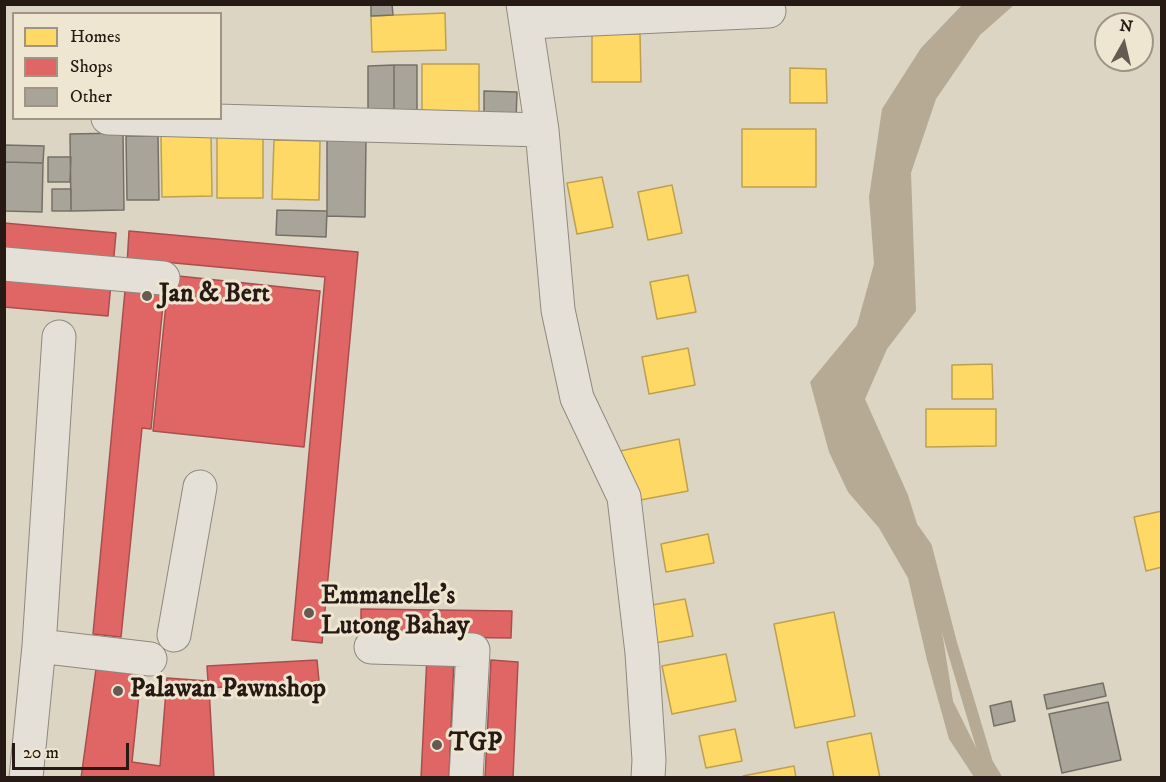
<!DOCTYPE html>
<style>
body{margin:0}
#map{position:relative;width:1166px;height:782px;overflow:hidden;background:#dcd5c4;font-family:"IM FELL DW Pica",serif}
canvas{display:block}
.frame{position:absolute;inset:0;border:6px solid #271a15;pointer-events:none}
.legend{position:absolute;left:12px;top:12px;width:210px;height:108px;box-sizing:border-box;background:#efe6d2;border:2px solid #9f9486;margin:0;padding:8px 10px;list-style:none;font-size:18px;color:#271a15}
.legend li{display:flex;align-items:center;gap:12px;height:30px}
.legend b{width:30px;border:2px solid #9f9486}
.north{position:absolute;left:1094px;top:12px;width:60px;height:60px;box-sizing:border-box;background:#efe6d2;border:2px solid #9f9486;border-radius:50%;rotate:8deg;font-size:16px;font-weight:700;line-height:24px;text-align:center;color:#271a15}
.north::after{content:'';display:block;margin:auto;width:21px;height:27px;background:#665b52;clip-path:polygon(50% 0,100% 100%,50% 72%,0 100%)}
.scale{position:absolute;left:12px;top:743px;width:117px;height:27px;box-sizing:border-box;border:3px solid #271a15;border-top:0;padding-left:8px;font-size:18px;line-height:21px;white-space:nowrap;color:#271a15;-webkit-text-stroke:4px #efe6d2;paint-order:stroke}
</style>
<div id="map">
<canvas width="1166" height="782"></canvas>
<div class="frame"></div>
<ul class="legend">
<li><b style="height:16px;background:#ffd966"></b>Homes</li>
<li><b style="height:16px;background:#e06666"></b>Shops</li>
<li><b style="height:16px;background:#a9a499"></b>Other</li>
</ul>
<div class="north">N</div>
<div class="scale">20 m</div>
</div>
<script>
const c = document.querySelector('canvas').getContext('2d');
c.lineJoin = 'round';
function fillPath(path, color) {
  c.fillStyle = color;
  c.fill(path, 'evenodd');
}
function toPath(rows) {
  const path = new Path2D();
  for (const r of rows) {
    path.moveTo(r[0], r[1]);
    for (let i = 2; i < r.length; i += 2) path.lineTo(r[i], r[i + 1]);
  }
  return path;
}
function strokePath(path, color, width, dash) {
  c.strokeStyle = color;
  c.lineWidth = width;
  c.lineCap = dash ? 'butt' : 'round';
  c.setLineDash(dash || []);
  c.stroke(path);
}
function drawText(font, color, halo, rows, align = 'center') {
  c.font = font + ' "IM FELL DW Pica",serif';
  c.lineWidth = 6;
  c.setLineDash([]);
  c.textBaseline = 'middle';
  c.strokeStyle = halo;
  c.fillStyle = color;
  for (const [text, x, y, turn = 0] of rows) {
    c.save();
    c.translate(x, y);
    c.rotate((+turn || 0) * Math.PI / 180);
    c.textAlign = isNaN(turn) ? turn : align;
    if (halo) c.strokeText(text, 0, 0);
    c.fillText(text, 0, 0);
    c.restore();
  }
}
const water = toPath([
 [962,5,1014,5,980,35,936,99,911,173,916,311,887,349,865,399,908,495,933,575,953,701,991,778,974,777,949,739,927,660,908,578,879,528,848,492,829,452,810,382,857,325,874,264,869,197,882,109,921,48]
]);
const homes = toPath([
 [445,13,446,50,372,52,371,16,445,13],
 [592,33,640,34,641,82,592,82,592,33],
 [422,64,479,64,479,118,422,118,422,64],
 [790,68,826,69,827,103,790,103,790,68],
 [742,129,816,129,816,187,742,187,742,129],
 [161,135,211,135,212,196,162,197,161,135],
 [217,136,263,136,263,198,217,198,217,136],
 [274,140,320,141,319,200,272,199,274,140],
 [602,177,613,227,577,234,567,183,602,177],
 [672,185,682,233,648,240,638,192,672,185],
 [688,275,696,312,657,319,650,282,688,275],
 [688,348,695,385,649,394,642,357,688,348],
 [992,364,993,399,952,399,952,365,992,364],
 [926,409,996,409,996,446,926,447,926,409],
 [679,439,688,491,630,502,620,451,679,439],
 [1162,511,1162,567,1146,571,1134,517,1162,511],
 [708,534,714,563,666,572,661,544,708,534],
 [685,599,693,636,655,643,647,606,685,599],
 [834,612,855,716,795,728,774,624,834,612],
 [726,654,736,701,672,714,662,666,726,654],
 [735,729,742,761,706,768,699,736,735,729],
 [871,733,880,778,834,778,827,742,871,733],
 [794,766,796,778,743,778,743,776,794,766]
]);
const shops = toPath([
 [4,223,116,233,113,267,4,257,4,223],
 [129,231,358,252,322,643,292,640,325,277,153,261,127,265,129,231],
 [4,273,111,283,108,316,4,307,4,273],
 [169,275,320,291,304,447,153,431,169,275],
 [126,280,165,284,151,429,142,428,121,637,93,634,126,280],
 [361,609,512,611,511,638,361,636,361,609],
 [427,656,454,657,449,778,421,778,427,656],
 [317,660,319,681,209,688,214,778,81,778,96,669,141,675,132,762,160,766,167,678,208,681,207,666,317,660],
 [491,660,518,662,513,778,485,778,491,660]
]);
const stream = toPath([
 [914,530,926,547,951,643,987,763,996,778]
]);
const building = toPath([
 [371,4,392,4,393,15,371,16,371,4],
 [394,65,394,116,368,116,368,66,394,65],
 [394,65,417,65,417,115,394,116,394,65],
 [484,91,517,92,516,120,484,120,484,91],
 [123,133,124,210,71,211,70,134,123,133],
 [126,136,158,136,159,200,127,200,126,136],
 [327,137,366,138,365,217,327,216,327,137],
 [4,145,44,146,43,163,4,162,4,145],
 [48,157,71,157,70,182,48,182,48,157],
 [4,162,43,163,42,212,4,211,4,162],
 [52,189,71,189,71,211,52,211,52,189],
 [277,210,327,211,326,237,276,235,277,210],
 [1103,683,1106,696,1047,709,1044,695,1103,683],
 [1011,701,1015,721,994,726,990,706,1011,701],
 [1108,702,1121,760,1062,773,1049,714,1108,702]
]);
const minor = toPath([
 [523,4,542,130,558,310,577,398,624,497,642,653,649,760,648,778],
 [527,22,769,11],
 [108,118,542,130],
 [4,264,163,278],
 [174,635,200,487],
 [39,646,59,337],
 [371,647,473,650,466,778],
 [26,778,39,646,150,659]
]);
const markers = [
 [147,296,6,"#665b52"],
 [309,613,6,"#665b52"],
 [118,691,6,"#665b52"],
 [437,745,6,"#665b52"]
];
const poiNames = [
 ["Jan & Bert",159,296],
 ["Emmanelle's",321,598],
 ["Lutong Bahay",321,628],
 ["Palawan Pawnshop",130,691],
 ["TGP",449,745]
];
fillPath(water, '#b6aa95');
fillPath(homes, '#ffd966');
strokePath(homes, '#bea04e', 1.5);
fillPath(shops, '#e06666');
strokePath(shops, '#a84f4e', 1.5);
strokePath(stream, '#b6aa95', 12);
fillPath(building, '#a9a499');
strokePath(building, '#757067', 1.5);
strokePath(minor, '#8e897f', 35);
strokePath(minor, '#e4e0d8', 33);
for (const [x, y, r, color] of markers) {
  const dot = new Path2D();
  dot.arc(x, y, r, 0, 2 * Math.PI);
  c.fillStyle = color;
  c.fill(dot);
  strokePath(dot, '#efe6d2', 2);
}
drawText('bold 26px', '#271a15', '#efe6d2', poiNames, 'left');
</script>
